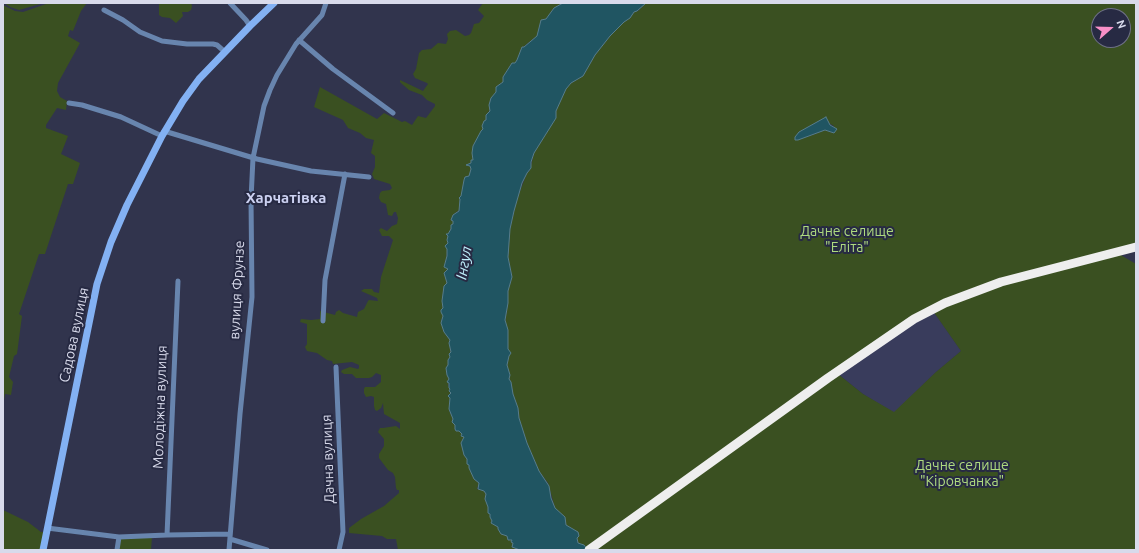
<!DOCTYPE html>
<meta charset="utf-8">
<style>
body{margin:0}
#map{position:relative;width:1139px;height:553px;overflow:hidden;background:#31344d;font-family:Ubuntu,sans-serif}
canvas{display:block}
.frame{position:absolute;inset:0;border:4px solid #d8daeb;pointer-events:none}
.north{position:absolute;left:1091px;top:8px;width:40px;height:40px;box-sizing:border-box;background:#272a43;border:1px solid #6e7086;border-radius:50%;rotate:70deg;font-size:11px;font-weight:700;line-height:16px;text-align:center;color:#d8daeb}
.north::after{content:'';display:block;margin:auto;width:14px;height:18px;background:#f98fc8;clip-path:polygon(50% 0,100% 100%,50% 72%,0 100%)}
</style>
<div id="map">
<canvas width="1139" height="553"></canvas>
<div class="frame"></div>
<div class="north">N</div>
</div>
<script>
const c = document.querySelector('canvas').getContext('2d');
c.lineJoin = 'round';
function fillPath(path, color) {
  c.fillStyle = color;
  c.fill(path, 'evenodd');
}
function toPath(rows) {
  const path = new Path2D();
  for (const r of rows) {
    path.moveTo(r[0], r[1]);
    for (let i = 2; i < r.length; i += 2) path.lineTo(r[i], r[i + 1]);
  }
  return path;
}
function strokePath(path, color, width, dash) {
  c.strokeStyle = color;
  c.lineWidth = width;
  c.lineCap = dash ? 'butt' : 'round';
  c.setLineDash(dash || []);
  c.stroke(path);
}
function drawText(font, color, halo, rows, align = 'center') {
  c.font = font + ' Ubuntu,sans-serif';
  c.lineWidth = 4;
  c.setLineDash([]);
  c.textBaseline = 'middle';
  c.strokeStyle = halo;
  c.fillStyle = color;
  for (const [text, x, y, turn = 0] of rows) {
    c.save();
    c.translate(x, y);
    c.rotate((+turn || 0) * Math.PI / 180);
    c.textAlign = isNaN(turn) ? turn : align;
    if (halo) c.strokeText(text, 0, 0);
    c.fillText(text, 0, 0);
    c.restore();
  }
}
const built = toPath([
 [933,311,961,351,936,372,894,413,863,394,838,374]
]);
const green = toPath([
 [4,3,44,3,19,10,10,7],
 [49,3,87,3,81,11,73,31,70,30,68,36,80,43,58,83,57,91,60,97,67,101,66,110,57,108,46,125,46,128,68,136,61,154,80,163,73,184,68,184,45,254,39,254,19,314,22,316,17,354,14,356,9,377,13,382,11,395,5,394,3,406,3,5,15,11,23,12],
 [159,3,191,3,192,6,191,10,188,12,182,12,183,16,176,23,170,18,162,17,159,15],
 [483,3,563,3,554,8,546,19,541,20,537,36,523,47,517,60,515,63,512,63,503,77,503,82,496,87,496,92,490,101,489,109,490,110,486,115,486,120,484,121,483,129,473,146,473,160,471,160,471,163,466,165,470,166,471,169,469,176,465,177,464,180,461,196,459,197,460,199,459,210,453,215,451,220,453,221,453,224,451,225,451,229,448,234,446,267,448,269,444,273,447,283,444,286,442,301,443,308,441,310,443,316,441,321,443,330,450,340,449,342,451,353,449,354,450,357,448,360,448,365,446,368,447,375,449,379,448,382,449,383,448,385,450,389,449,390,451,393,448,396,450,398,449,410,453,419,452,421,455,424,455,429,456,431,459,431,462,434,461,436,464,437,461,443,464,455,468,459,467,463,469,465,469,467,474,479,479,483,477,489,484,491,486,494,485,499,489,507,488,513,490,514,490,517,492,521,491,522,498,527,498,529,501,534,507,536,508,540,512,540,511,542,513,543,512,547,520,550,398,550,396,539,387,539,382,536,349,533,349,528,361,519,384,506,399,493,399,490,397,490,396,488,395,477,393,473,388,470,379,458,379,454,384,446,384,439,378,432,380,428,383,428,396,426,400,429,400,423,384,414,383,403,381,408,377,411,375,410,374,406,374,397,371,396,366,397,364,393,364,389,365,387,375,387,381,382,381,375,376,373,372,377,369,378,356,378,352,374,344,374,341,372,342,370,350,367,358,369,359,368,359,365,352,362,333,364,332,361,327,360,317,353,307,351,305,347,307,344,307,324,300,322,301,319,311,320,320,319,320,311,335,315,336,312,339,310,343,313,357,317,358,312,364,309,368,301,369,300,378,301,377,298,361,291,364,289,372,289,374,292,379,293,381,277,393,240,389,236,382,236,379,230,381,228,387,231,392,226,397,224,398,218,396,212,394,212,392,216,388,215,386,204,381,202,379,198,380,193,382,191,390,190,392,188,390,184,374,179,372,174,375,167,375,156,371,153,374,140,366,138,360,133,348,128,343,120,314,107,320,87,377,119,384,113,402,122,405,121,412,125,418,116,426,118,435,106,435,104,427,100,422,95,409,90,402,84,400,82,400,80,423,91,428,84,427,83,415,78,413,74,416,69,419,53,422,50,431,49,438,43,446,44,448,39,447,34,450,31,456,30,465,36,469,35,471,33,474,24,479,23,484,16,478,10],
 [646,3,1136,3,1136,245,945,301,586,548,578,543,577,538,579,536,576,531,566,525,565,519,555,508,548,483,539,471,527,443,519,418,518,408,513,394,511,382,509,379,510,376,507,365,509,355,505,322,508,303,508,291,512,277,508,257,510,229,517,199,527,173,530,170,534,153,555,118,556,111,560,100,566,89,571,83,583,76,595,55,610,36,624,22,630,18,634,12,638,11],
 [1099,16,1123,16,1123,40,1099,40],
 [821,120,829,123,834,126,833,133,825,130,807,137,799,132],
 [1119,254,1136,264,1136,550,596,550,838,374,863,394,894,412,936,372,961,351,933,311,974,293],
 [3,510,28,522,41,532,44,532,41,550,3,550],
 [152,537,151,550,118,550,120,538]
]);
const water = toPath([
 [563,3,646,3,637,11,634,12,630,18,624,22,610,36,595,55,583,76,571,83,566,89,556,111,556,118,534,153,531,162,531,168,527,173,522,183,514,211,510,229,508,257,512,277,508,291,508,303,505,320,508,330,508,349,511,353,509,356,507,365,510,375,509,379,511,382,513,394,518,408,519,418,527,443,539,471,549,486,551,498,555,508,565,517,566,525,578,532,579,536,577,538,578,543,584,545,588,550,520,550,512,547,513,543,511,542,512,540,508,540,507,536,501,534,498,529,498,527,491,523,492,521,490,517,490,514,488,513,488,507,485,499,486,494,484,491,478,489,479,483,474,479,469,468,469,465,467,464,467,459,464,455,461,443,464,437,461,436,462,434,459,431,456,431,455,429,455,425,452,422,453,419,449,409,450,398,448,396,451,393,449,391,450,389,449,388,449,383,447,382,449,379,447,375,446,368,448,365,448,360,450,357,449,354,451,352,449,343,450,340,444,332,441,323,443,316,441,312,441,310,443,308,442,301,444,286,447,283,444,273,448,269,444,267,447,256,447,249,445,246,448,243,447,240,448,236,446,234,448,234,451,229,451,225,453,224,453,221,451,220,453,215,459,211,460,199,459,198,461,196,464,180,465,177,469,176,471,169,470,166,466,165,471,163,471,160,473,160,472,153,473,146,481,131,483,129,482,126,484,121,486,120,486,115,490,111,489,105,491,98,496,92,496,87,503,82,503,77,512,63,515,63,517,60,522,47,524,47,537,36,541,20,546,19,554,8,563,3],
 [826,117,830,125,837,129,834,133,825,130,798,140,795,140,795,137,799,132,826,117]
]);
const street = toPath([
 [230,3,246,20,250,26],
 [104,10,123,20,140,32,162,41,187,44,213,44,217,45,225,52],
 [299,40,333,69,393,113],
 [69,103,82,105,121,117,162,136],
 [164,131,257,159,311,171,369,177],
 [323,321,325,280,345,174],
 [336,367,343,532,339,550],
 [47,528,119,537,167,535,230,534],
 [167,535,178,281],
 [230,539,267,550],
 [117,550,119,537],
 [229,550,240,414,252,297,251,199,253,158,264,106,270,90,277,75,296,44,322,15,326,3]
]);
const secondary = toPath([
 [43,550,97,284,111,242,127,205,162,136,183,101,199,79,250,26,274,3]
]);
const highway = toPath([
 [589,550,828,378,914,319,945,303,1001,282,1136,247]
]);
const parkNames = [
 ["Дачне селище",847,231],
 ["\"Еліта\"",847,247],
 ["Дачне селище",962,465],
 ["\"Кіровчанка\"",962,481]
];
const streetNames = [
 ["вулиця Фрунзе",237,290,-87],
 ["Садова вулиця",74,335,-78],
 ["Молодіжна вулиця",160,407,-88],
 ["Дачна вулиця",328,459,-92]
];
const neighbourhoodNames = [
 ["Харчатівка",286,198]
];
const waterNames = [
 ["Інгул",464,263,-80]
];
fillPath(built, '#393c5c');
fillPath(green, '#3a5021');
fillPath(water, '#205562');
strokePath(water, '#577d8b', 1);
strokePath(street, '#6885ae', 5);
strokePath(secondary, '#83b1f3', 7);
strokePath(highway, '#eee', 9);
drawText('14px', '#aeda7f', '#272a43', parkNames);
drawText('14px', '#d8daeb', '#272a43', streetNames);
drawText('bold 15px', '#ccd1f1', '#272a43', neighbourhoodNames);
drawText('italic 15px', '#beedfa', '#272a43', waterNames);
</script>
